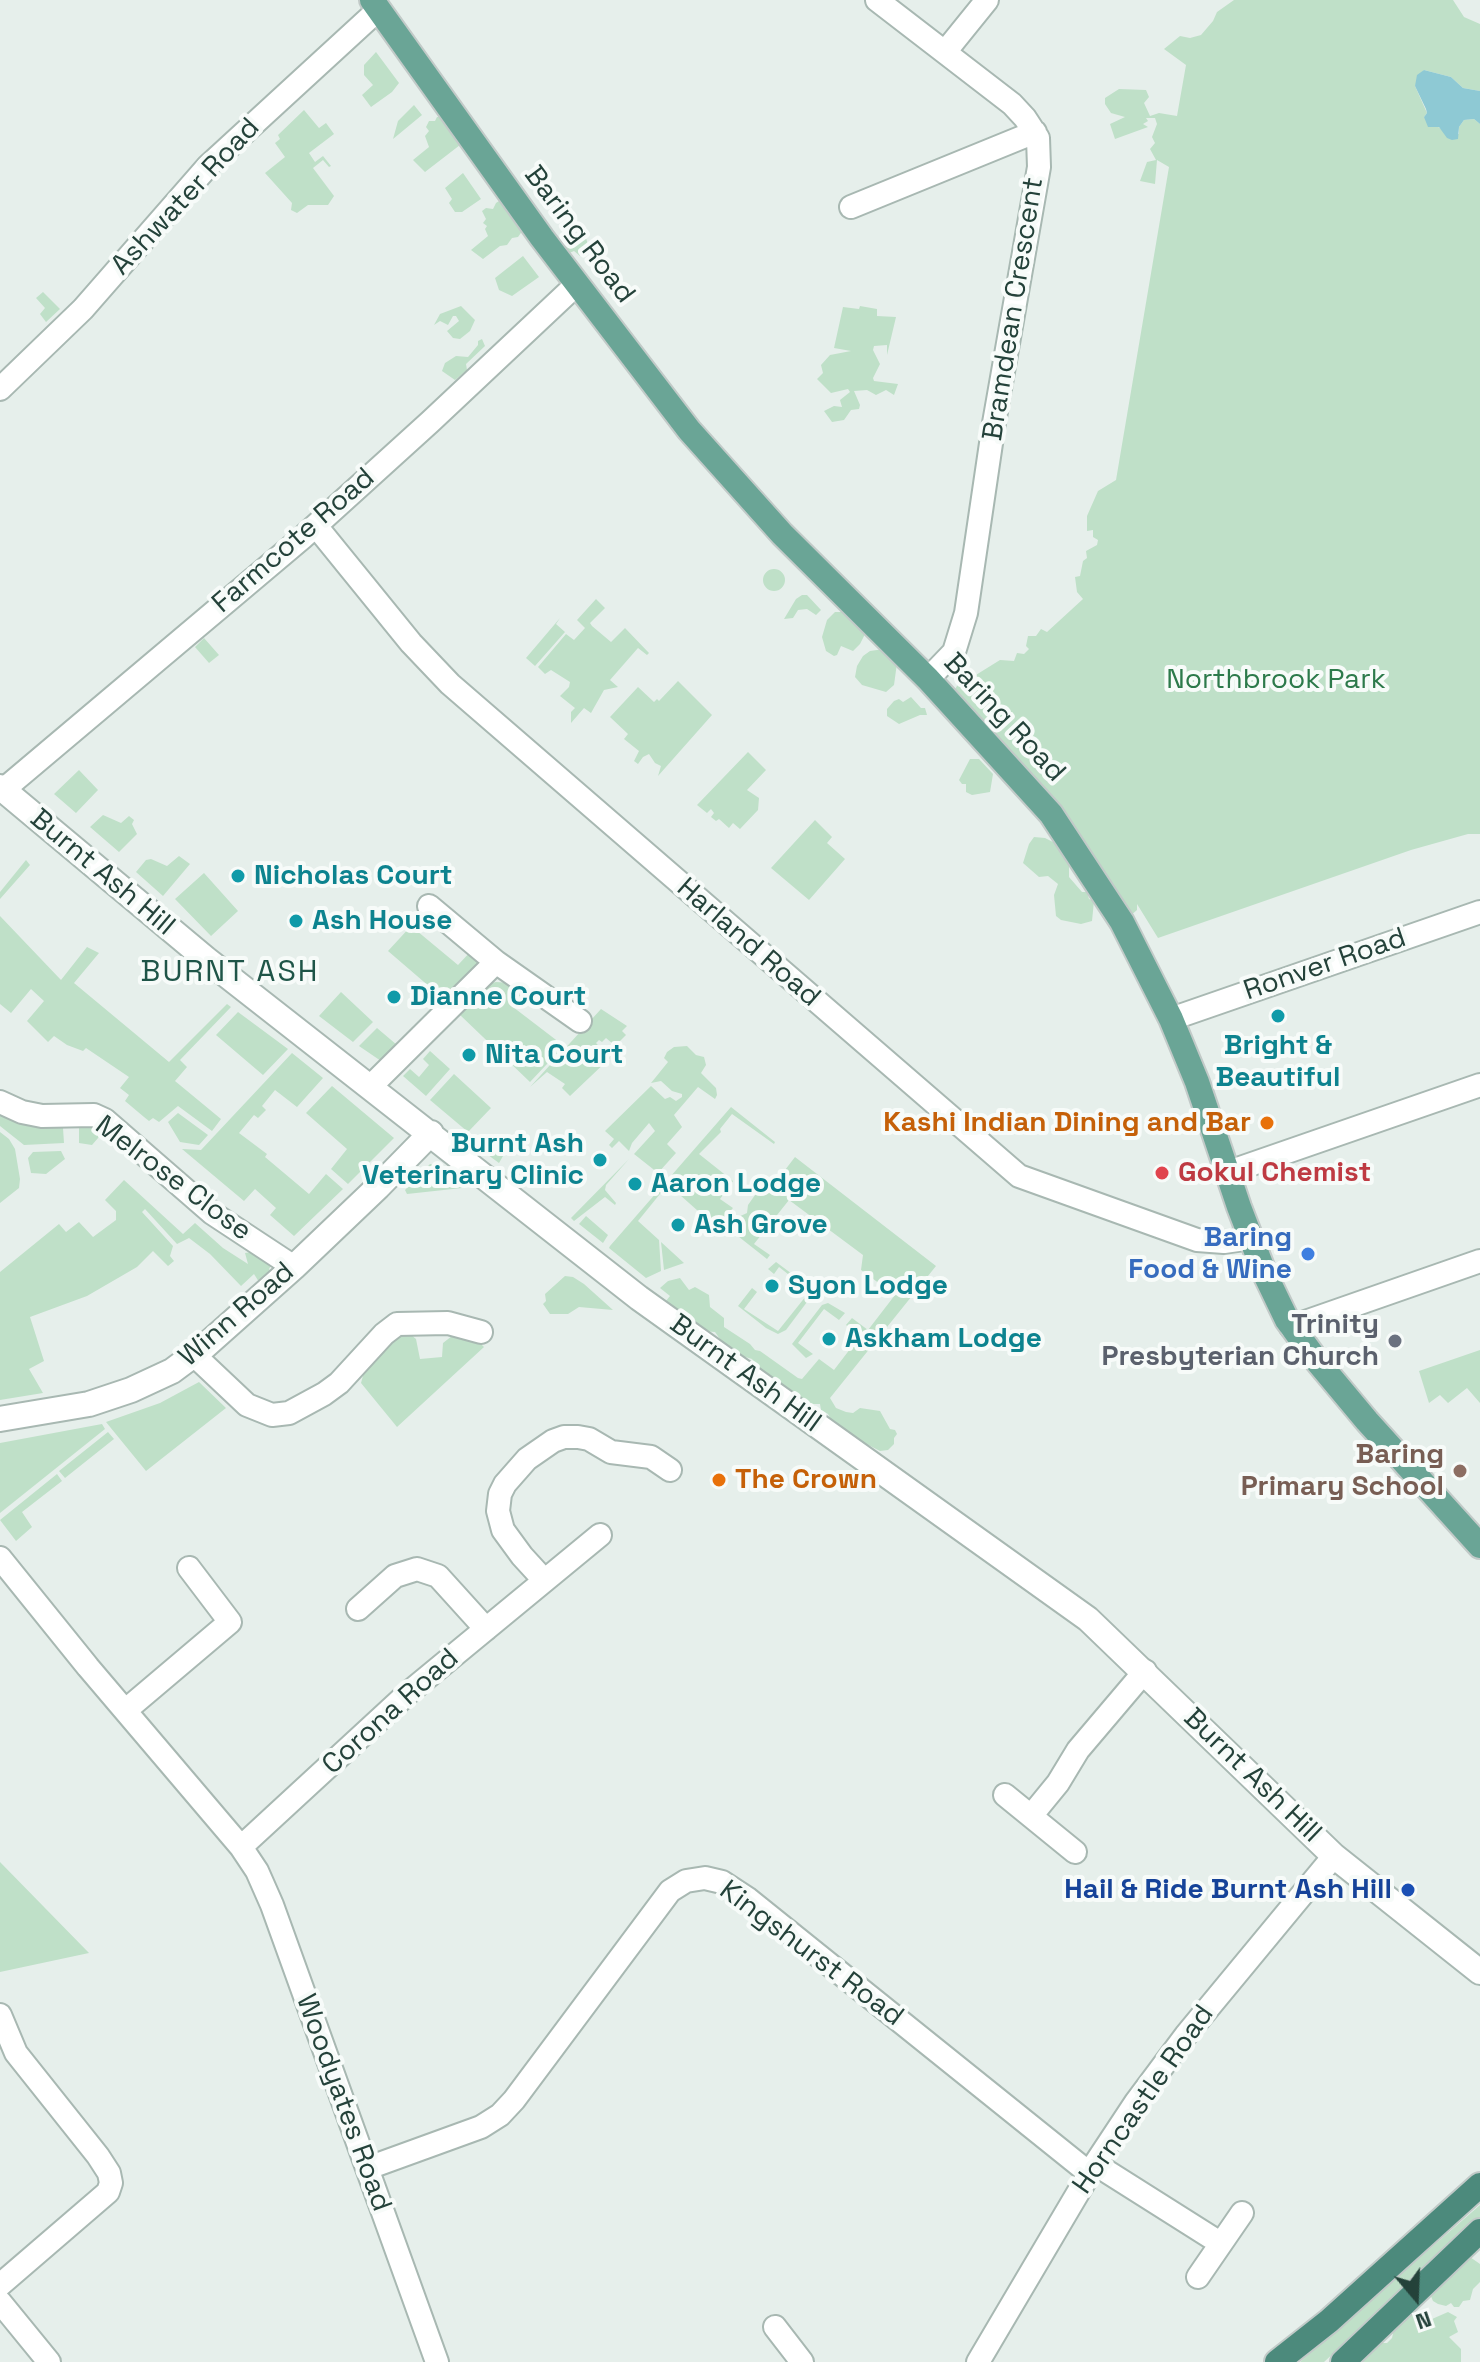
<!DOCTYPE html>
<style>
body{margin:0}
#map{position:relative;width:1480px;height:2362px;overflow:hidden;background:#e6efeb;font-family:"Space Grotesk",sans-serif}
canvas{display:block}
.north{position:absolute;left:1376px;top:2258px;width:80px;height:80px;-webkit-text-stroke:6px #f7fbf9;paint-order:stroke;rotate:161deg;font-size:22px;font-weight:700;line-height:32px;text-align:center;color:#24423a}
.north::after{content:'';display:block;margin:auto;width:28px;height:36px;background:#24423a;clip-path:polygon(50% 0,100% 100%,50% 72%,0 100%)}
</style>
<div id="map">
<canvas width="1480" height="2362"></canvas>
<div class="north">N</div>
</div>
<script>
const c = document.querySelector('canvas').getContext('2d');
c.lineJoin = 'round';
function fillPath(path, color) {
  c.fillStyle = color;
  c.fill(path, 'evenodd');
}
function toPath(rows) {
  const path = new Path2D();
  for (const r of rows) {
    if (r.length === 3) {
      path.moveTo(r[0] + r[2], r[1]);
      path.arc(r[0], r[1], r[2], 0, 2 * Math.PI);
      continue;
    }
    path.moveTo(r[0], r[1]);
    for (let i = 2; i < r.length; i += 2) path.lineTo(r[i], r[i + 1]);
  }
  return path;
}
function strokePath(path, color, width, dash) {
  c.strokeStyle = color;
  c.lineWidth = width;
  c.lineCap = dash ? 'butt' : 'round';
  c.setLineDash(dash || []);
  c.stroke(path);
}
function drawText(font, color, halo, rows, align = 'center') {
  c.font = font + ' "Space Grotesk",sans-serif';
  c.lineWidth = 8;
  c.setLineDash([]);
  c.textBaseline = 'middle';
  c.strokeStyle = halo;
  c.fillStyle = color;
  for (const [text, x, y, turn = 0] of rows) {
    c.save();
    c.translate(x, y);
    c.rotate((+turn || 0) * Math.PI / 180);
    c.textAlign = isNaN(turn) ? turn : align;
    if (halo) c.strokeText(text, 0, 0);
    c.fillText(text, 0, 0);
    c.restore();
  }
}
const green = toPath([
 [1234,0,1453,0,1464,17,1480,24,1480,91,1463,88,1451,77,1424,70,1415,86,1427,113,1424,117,1444,131,1459,134,1459,127,1464,120,1474,119,1480,124,1480,834,1468,834,1411,850,1158,938,1137,904,1137,910,1129,917,1041,817,1034,815,1036,803,947,689,955,689,959,683,956,677,963,672,971,678,1000,660,1014,661,1017,653,1024,654,1029,649,1026,646,1028,636,1036,636,1041,629,1047,632,1083,599,1077,592,1075,577,1080,576,1083,561,1087,558,1086,551,1097,545,1098,540,1093,537,1093,530,1087,531,1087,516,1098,491,1116,480,1169,167,1157,160,1155,184,1140,181,1147,162,1156,160,1150,149,1155,143,1152,137,1157,124,1155,118,1146,118,1148,121,1143,124,1148,127,1115,139,1110,124,1125,117,1111,113,1105,104,1105,98,1119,89,1146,90,1149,97,1144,103,1150,116,1159,113,1177,116,1186,65,1164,49,1180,36,1190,38,1201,35,1213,21,1217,12],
 [376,52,399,83,392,92,371,107,362,95,373,85,364,75,364,65],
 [414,105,422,115,393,139,398,121],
 [304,110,319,128,326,123,334,134,309,153,315,162,323,156,331,166,329,167,323,160,313,168,334,196,328,205,308,205,297,213,291,210,292,203,265,173,285,157,275,143,280,139,278,135],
 [437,117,442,117,460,145,425,172,413,160,429,147,425,136,429,131,426,127,429,121,435,121],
 [463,173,481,199,462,212,455,212,449,203,452,199,445,188],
 [499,201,503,202,523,230,518,237,512,238,507,245,500,246,483,259,471,250,488,236,485,229,487,226,483,223,486,219,482,211,486,208,493,209,496,203],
 [577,238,586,238,589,248,583,250,580,256,574,251,567,254,564,246],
 [523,256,539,277,512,296,499,290,495,278],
 [43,292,60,309,46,322,40,314,45,308,36,298],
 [461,306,475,320,470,331,460,339,453,338,447,331,459,321,456,316,453,316,448,325,440,321,434,325,440,314],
 [860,306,877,309,877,316,896,317,887,355,887,345,874,346,873,350,880,364,873,378,874,381,898,384,894,395,886,390,876,395,867,390,854,391,860,405,859,409,851,410,844,420,832,422,824,411,834,406,842,407,840,400,850,392,848,389,831,393,817,379,823,373,821,365,830,355,851,351,834,348,843,307,859,309],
 [482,339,485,346,466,364,467,370,455,380,442,371,445,363,456,356,468,357,478,345,478,341],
 [774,580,11],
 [802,595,807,595,821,610,816,615,807,609,798,610,793,618,784,619,796,599],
 [596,599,605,608,590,623,592,626,611,642,625,628,649,653,647,655,638,648,610,680,618,687,604,690,591,713,584,708,571,723,571,712,575,708,560,696,569,687,570,682,551,670,545,674,538,667,566,634,574,640,585,628,577,620],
 [835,612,846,612,866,632,860,644,853,651,841,646,837,655,834,656,826,651,822,637,827,620],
 [560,618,556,624,565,632,535,666,526,658],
 [204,638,219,655,209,663,195,647],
 [884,649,897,663,894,685,886,692,862,685,855,677,857,666,863,656,870,651],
 [678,681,712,715,658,776,661,766,655,763,649,754,643,757,638,764,634,761,639,751,624,739,628,734,610,717,638,687,654,702,657,699,659,701],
 [911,697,921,708,925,708,927,715,920,715,899,724,887,716,887,709,894,701,899,699,903,702],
 [748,752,766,770,747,790,759,798,758,810,740,829,733,823,729,828,719,819,716,821,711,817,714,813,711,809,707,813,697,805],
 [970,759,979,759,993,774,990,792,972,795,966,792,966,784,962,784,959,780],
 [79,770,98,790,76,813,54,794],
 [103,815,121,823,129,816,134,820,132,824,137,834,119,852,90,827],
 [815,820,832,837,827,843,845,859,809,900,771,868],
 [1034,837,1045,838,1059,845,1069,862,1069,877,1082,892,1087,892,1089,899,1094,901,1092,921,1081,924,1061,920,1056,916,1054,895,1058,884,1048,876,1039,877,1023,863,1029,844],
 [179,856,190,864,163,896,136,872,146,860,151,859,167,866],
 [26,860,30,865,0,899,0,892],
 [204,873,238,911,211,936,175,899],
 [0,916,61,980,87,947,99,953,74,983,169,1062,227,1004,231,1007,180,1060,187,1067,175,1081,221,1119,212,1131,178,1106,159,1122,153,1118,149,1121,144,1117,125,1101,129,1095,120,1088,129,1077,86,1048,83,1051,67,1045,54,1036,48,1042,27,1021,44,1001,31,989,11,1013,0,1004],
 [411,926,458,965,472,950,477,958,478,968,445,1000,388,951],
 [496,982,511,983,525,990,513,1007,564,1046,530,1082,459,1014,484,985],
 [341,992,373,1022,353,1042,319,1016],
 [601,1009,627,1026,622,1031,626,1035,618,1043,613,1044,606,1038,602,1042,599,1040,596,1043,610,1058,570,1096,562,1088,565,1084,547,1072,530,1087],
 [238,1012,288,1049,263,1075,216,1035],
 [377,1028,397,1045,381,1061,359,1046],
 [687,1046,696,1055,704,1057,706,1065,701,1073,716,1088,717,1095,715,1099,698,1087,674,1115,682,1127,667,1144,676,1153,658,1173,634,1154,655,1131,649,1123,632,1143,629,1151,619,1141,612,1148,609,1145,614,1139,605,1131,651,1086,665,1099,670,1097,676,1101,682,1097,682,1094,672,1091,661,1081,651,1083,668,1062,664,1058,667,1052,674,1047],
 [430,1051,450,1069,426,1096,403,1076,410,1069,419,1077,429,1065,423,1059],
 [292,1053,323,1078,297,1107,275,1090,262,1106,266,1110,258,1118,254,1115,239,1133,267,1154,265,1157,309,1194,326,1174,343,1189,294,1236,270,1215,276,1208,255,1189,244,1201,182,1149,201,1150],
 [454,1074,491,1108,468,1132,430,1100],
 [332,1086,394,1138,348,1184,331,1169,347,1149,306,1113],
 [731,1107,775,1142,774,1144,732,1114,720,1129,721,1132,699,1154,733,1181,720,1199,733,1208,716,1227,671,1187,664,1189,638,1221,659,1240,661,1271,646,1278,609,1248,610,1246],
 [0,1112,20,1122,63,1128,64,1143,24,1145,0,1126],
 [178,1113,208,1135,199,1145,180,1142,168,1122],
 [79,1124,97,1124,105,1130,92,1145,79,1143],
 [0,1132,9,1139,15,1149,20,1179,19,1188,0,1203],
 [502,1141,507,1149,499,1163,484,1152,496,1142],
 [61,1151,65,1159,46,1174,31,1173,28,1158,33,1152],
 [795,1157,936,1266,830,1398,836,1408,846,1412,853,1413,860,1408,880,1411,890,1429,895,1430,897,1434,894,1438,894,1444,888,1450,880,1451,845,1433,835,1421,831,1420,828,1414,821,1410,820,1404,812,1404,760,1371,752,1359,742,1356,722,1342,715,1332,703,1331,686,1316,675,1317,661,1307,670,1296,660,1288,668,1281,680,1278,689,1290,695,1287,709,1295,710,1307,724,1318,724,1327,750,1344,755,1350,760,1351,798,1378,802,1379,819,1359,834,1370,860,1336,846,1325,852,1318,868,1330,895,1295,861,1270,863,1255,789,1200,754,1244,770,1255,767,1259,734,1233,728,1237,727,1233,736,1218,747,1213,748,1205,760,1188,766,1183,775,1183],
 [629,1159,606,1185,605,1190,616,1203,615,1205,605,1197,574,1221,571,1218],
 [430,1164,437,1165,462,1188,407,1194,405,1190],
 [124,1180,183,1234,195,1223,223,1248,248,1264,245,1253,251,1252,252,1249,273,1262,269,1269,271,1272,259,1282,254,1274,241,1286,210,1254,189,1238,177,1244,145,1209,142,1212,173,1246,170,1256,174,1261,168,1266,153,1251,137,1267,87,1296,30,1317,44,1361,29,1369,43,1393,0,1400,0,1272,59,1224,66,1232,79,1222,93,1237,116,1220,116,1211,105,1200],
 [586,1216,608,1235,603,1243,579,1224],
 [661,1242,684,1263,664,1270],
 [776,1262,811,1288,813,1294,786,1330,778,1334,766,1328,738,1306,752,1288,757,1292,744,1309,778,1331,806,1296,790,1283,793,1278,779,1267,774,1274,768,1269],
 [565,1276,573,1277,584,1284,613,1310,579,1307,568,1314,550,1314,543,1304,546,1301,545,1294],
 [828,1303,845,1313,839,1320,824,1309,798,1343,813,1354,806,1358,792,1344,822,1305],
 [403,1334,410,1334,416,1339,420,1359,442,1357,443,1343,452,1336,479,1342,484,1347,397,1427,361,1383,364,1372,391,1340],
 [1480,1350,1480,1403,1467,1388,1448,1403,1440,1395,1429,1403,1419,1371],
 [199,1382,226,1408,146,1471,106,1422,160,1403],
 [102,1424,105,1429,0,1513,0,1443],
 [108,1432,114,1439,65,1478,59,1471],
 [57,1474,62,1481,22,1512,32,1527,16,1541,0,1520],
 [0,1862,89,1953,0,1972],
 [1480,2205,1480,2217,1324,2362,1300,2362],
 [1470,2257,1480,2264,1480,2282,1473,2289,1470,2300,1463,2301,1459,2307,1454,2307,1451,2303,1446,2306,1438,2304,1433,2301,1430,2294],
 [1417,2312,1428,2313,1432,2319,1448,2312,1457,2317,1454,2321,1458,2332,1449,2337,1461,2349,1461,2362,1354,2362,1377,2343,1387,2343,1392,2338,1394,2329,1410,2314]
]);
const water = toPath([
 [1424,70,1451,77,1463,88,1480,91,1480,124,1474,119,1464,120,1459,127,1458,139,1452,140,1447,138,1439,127,1428,127,1424,117,1427,113,1426,109,1415,86,1417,75]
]);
const minor = toPath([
 [877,0,1012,104,1025,118,1038,138,1039,167,994,423,966,613,954,652,928,679],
 [945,52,987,0],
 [851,207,1035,132],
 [0,389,83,309,208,166,378,10],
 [316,526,411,643,450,684,1019,1176,1197,1240,1224,1242,1252,1238],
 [3,790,302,538,430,422,577,284],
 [429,906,496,962],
 [1171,1019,1480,912],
 [371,1086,496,962,580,1021],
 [0,1102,22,1112,42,1116,94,1115,105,1120,212,1213,294,1267],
 [1226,1173,1480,1085],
 [1291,1327,1480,1261],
 [194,1355,247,1405,272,1415,289,1413,324,1394,339,1383,384,1334,397,1324,448,1323,481,1332],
 [0,1558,88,1667,241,1847,257,1871,272,1905,437,2362],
 [544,1580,522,1556,503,1530,498,1511,500,1494,505,1484,527,1459,553,1441,564,1437,578,1437,589,1439,611,1452,651,1457,670,1470],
 [358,1609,395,1576,417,1569,438,1576,486,1629],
 [126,1710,230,1622,189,1568],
 [1005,1795,1075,1852],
 [1031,1816,1058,1783,1078,1750,1145,1671],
 [241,1847,407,1694,600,1535],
 [0,2015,16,2053,98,2156,109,2173,111,2183,108,2192,0,2285],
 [1095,2164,1220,2243],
 [368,2168,481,2127,500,2115,514,2100,670,1891,686,1881,705,1878,722,1882,748,1899,1089,2173],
 [1198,2277,1242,2213],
 [0,2302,49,2362],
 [775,2327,802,2362],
 [978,2362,1095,2164,1136,2102,1186,2035,1334,1856]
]);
const tertiary = toPath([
 [0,787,206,959,639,1298,1088,1619,1334,1856,1480,1972],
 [0,1419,89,1404,131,1390,172,1371,203,1348,294,1267,378,1187,431,1133]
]);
const primary = toPath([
 [372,0,542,238,689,430,782,534,928,679,1051,814,1122,922,1171,1019,1197,1082,1239,1207,1264,1272,1287,1320,1317,1361,1367,1421,1480,1546]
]);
const trunk = toPath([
 [1277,2362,1329,2321,1480,2185],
 [1343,2362,1480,2231]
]);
const markers = [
 [238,876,8,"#0f9aa8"],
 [296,921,8,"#0f9aa8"],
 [394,997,8,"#0f9aa8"],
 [1278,1016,8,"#0f9aa8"],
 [469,1055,8,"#0f9aa8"],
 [1267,1123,8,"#e8710a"],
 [600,1160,8,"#0f9aa8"],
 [1162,1173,8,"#e0444e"],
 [635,1184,8,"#0f9aa8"],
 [678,1225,8,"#0f9aa8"],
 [1308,1254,8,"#3f7fe0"],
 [772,1286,8,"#0f9aa8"],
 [829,1339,8,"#0f9aa8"],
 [1395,1341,8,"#6b7280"],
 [1460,1471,8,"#8d6e63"],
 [719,1480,8,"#e8710a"],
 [1408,1890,8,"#1a4fb4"]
];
const streetNames = [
 ["Ashwater Road",186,197,-47],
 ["Baring Road",579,235,53],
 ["Bramdean Crescent",1014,309,-81],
 ["Farmcote Road",294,541,-41],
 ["Baring Road",1004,718,47],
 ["Burnt Ash Hill",102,873,40],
 ["Harland Road",748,943,41],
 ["Ronver Road",1325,965,-19],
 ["Melrose Close",173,1179,37],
 ["Winn Road",237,1315,-41],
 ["Burnt Ash Hill",745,1374,36],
 ["Corona Road",391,1712,-42],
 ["Burnt Ash Hill",1252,1776,44],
 ["Kingshurst Road",811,1954,37],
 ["Horncastle Road",1144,2100,-55],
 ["Woodyates Road",343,2103,70]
];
const parkNames = [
 ["Northbrook Park",1276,680]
];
const cultureNames = [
 ["Nicholas Court",254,876],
 ["Ash House",312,921],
 ["Dianne Court",410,997],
 ["Bright &",1278,1046,"center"],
 ["Beautiful",1278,1078,"center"],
 ["Nita Court",485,1055],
 ["Burnt Ash",584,1144,"right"],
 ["Veterinary Clinic",584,1176,"right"],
 ["Aaron Lodge",651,1184],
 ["Ash Grove",694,1225],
 ["Syon Lodge",788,1286],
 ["Askham Lodge",845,1339]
];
const foodNames = [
 ["Kashi Indian Dining and Bar",1251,1123],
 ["The Crown",735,1480,"left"]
];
const healthNames = [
 ["Gokul Chemist",1178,1173]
];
const shopNames = [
 ["Baring",1292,1238],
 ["Food & Wine",1292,1270]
];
const worshipNames = [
 ["Trinity",1379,1325],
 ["Presbyterian Church",1379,1357]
];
const educationNames = [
 ["Baring",1444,1455],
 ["Primary School",1444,1487]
];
const transitNames = [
 ["Hail & Ride Burnt Ash Hill",1392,1890]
];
const neighbourhoodNames = [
 ["BURNT ASH",230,973]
];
fillPath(green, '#bfe0c8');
fillPath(water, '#8ec9d4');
strokePath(minor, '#a8b8b2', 26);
strokePath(tertiary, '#a8b8b2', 28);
strokePath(primary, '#c2cac8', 28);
strokePath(trunk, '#c2cac8', 28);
strokePath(minor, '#fff', 22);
strokePath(tertiary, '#fff', 24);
strokePath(primary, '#6aa596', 24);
strokePath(trunk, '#4c8a7c', 24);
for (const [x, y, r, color] of markers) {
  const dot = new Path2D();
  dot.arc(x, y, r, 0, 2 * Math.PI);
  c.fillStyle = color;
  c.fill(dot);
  strokePath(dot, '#f7fbf9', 3);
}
drawText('28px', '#24423a', '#f7fbf9', streetNames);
drawText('28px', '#2d7a4b', '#f7fbf9', parkNames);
drawText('bold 28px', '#0d838f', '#f7fbf9', cultureNames, 'left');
drawText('bold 28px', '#c56008', '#f7fbf9', foodNames, 'right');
drawText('bold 28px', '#be3a42', '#f7fbf9', healthNames, 'left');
drawText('bold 28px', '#366cbe', '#f7fbf9', shopNames, 'right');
drawText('bold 28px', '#5b616d', '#f7fbf9', worshipNames, 'right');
drawText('bold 28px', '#785e54', '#f7fbf9', educationNames, 'right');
drawText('bold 28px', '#164399', '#f7fbf9', transitNames, 'right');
c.letterSpacing = '2px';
drawText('30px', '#1f5548', '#f7fbf9', neighbourhoodNames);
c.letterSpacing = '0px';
</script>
